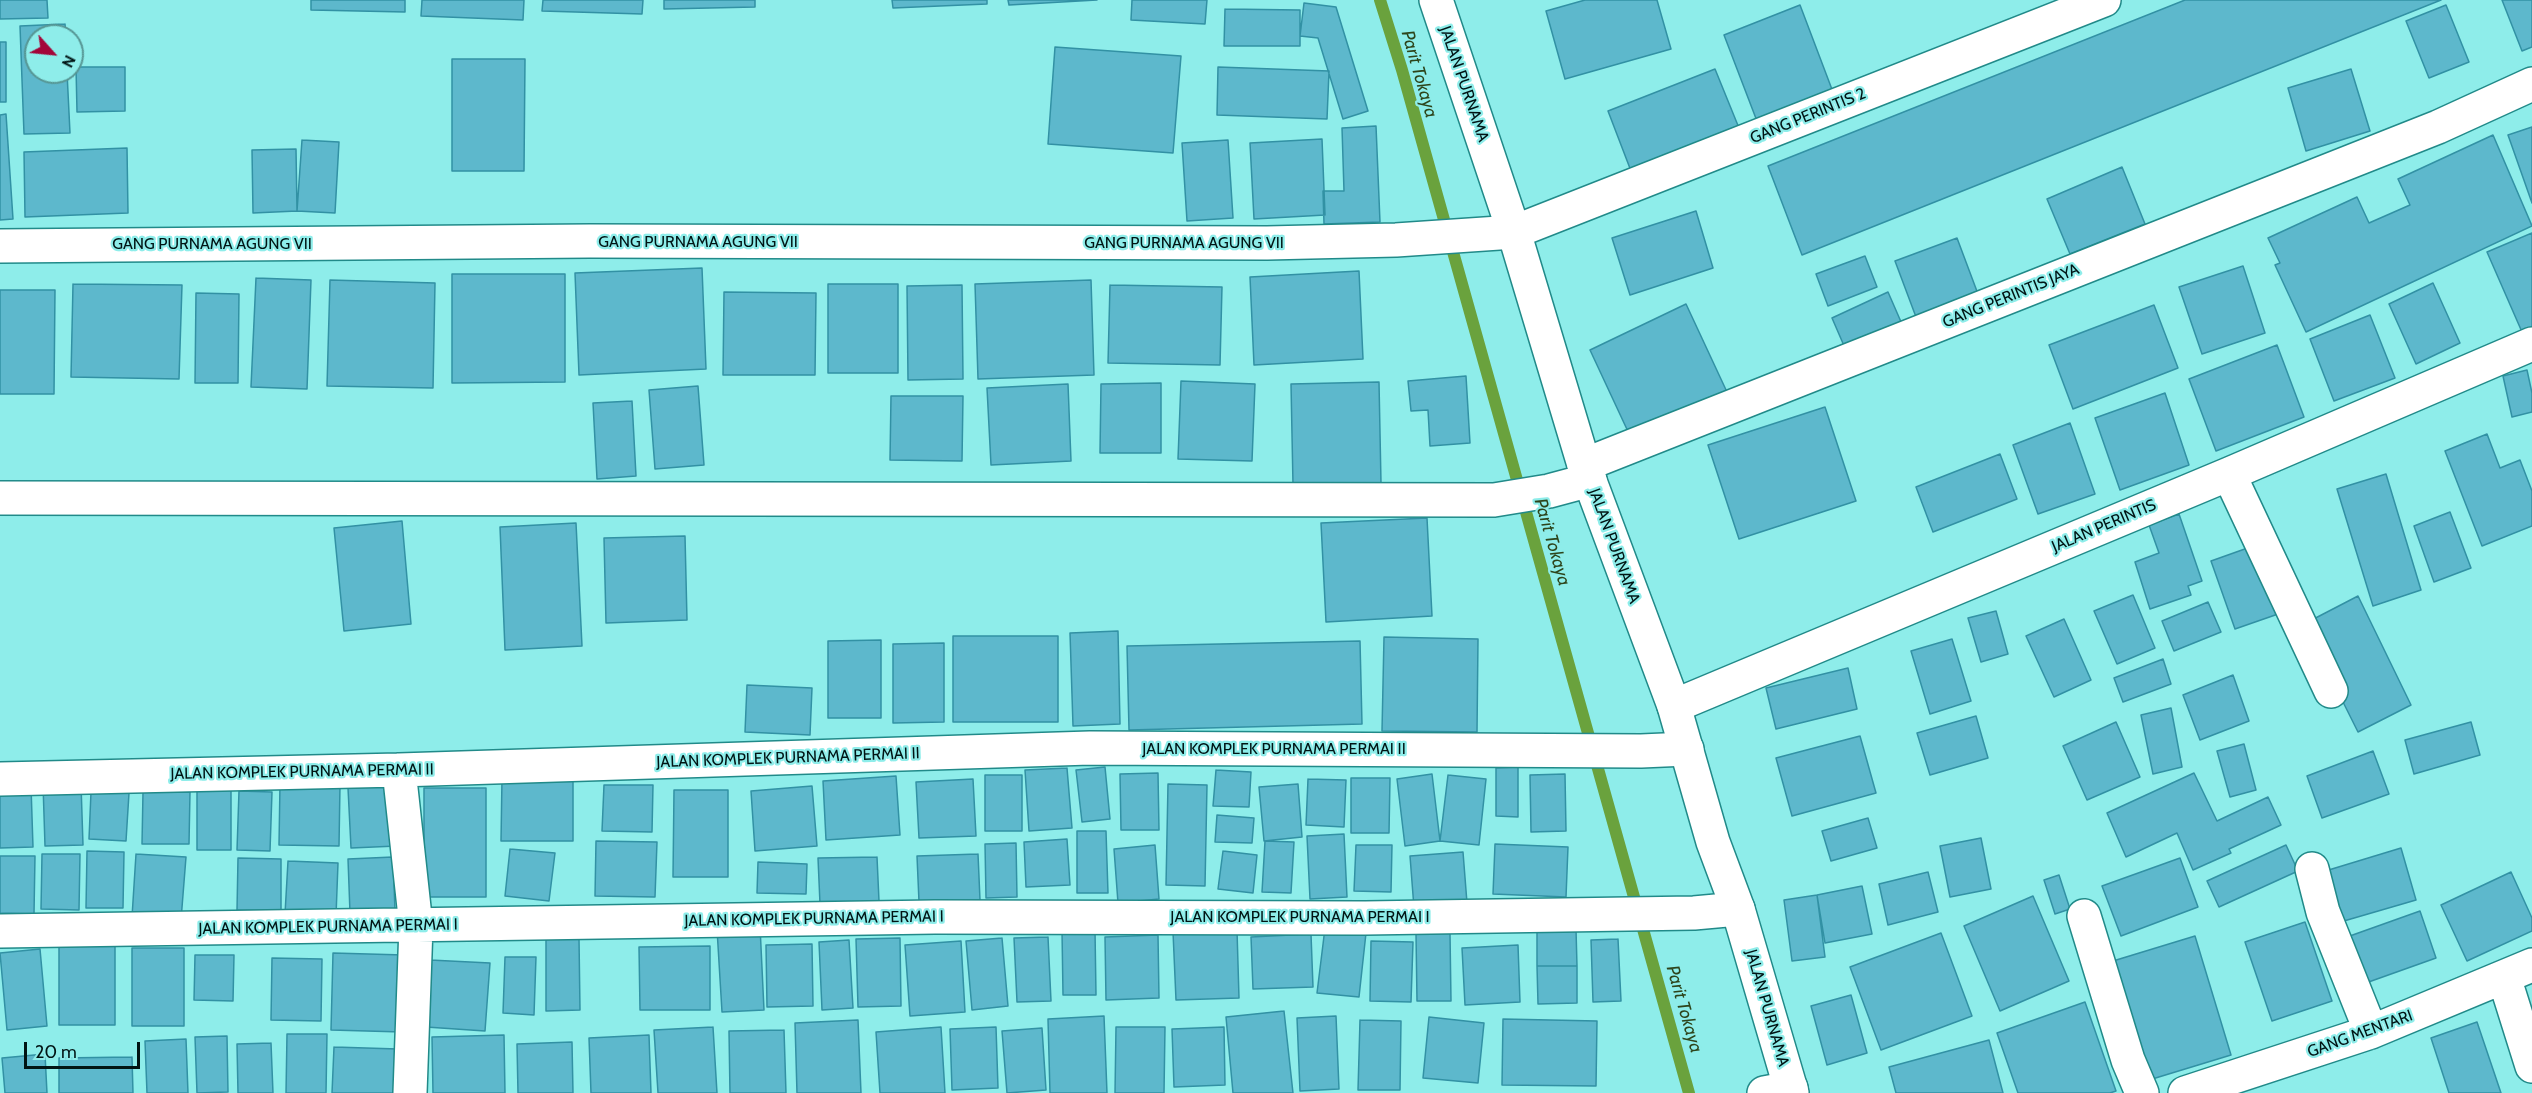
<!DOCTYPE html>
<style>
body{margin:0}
#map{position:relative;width:2532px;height:1093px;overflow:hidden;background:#8eedea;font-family:Cabin,sans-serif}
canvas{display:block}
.north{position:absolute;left:24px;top:24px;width:60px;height:60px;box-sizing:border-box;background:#8eedea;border:2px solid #569694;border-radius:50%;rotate:117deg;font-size:16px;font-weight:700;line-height:24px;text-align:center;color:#011414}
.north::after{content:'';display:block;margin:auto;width:21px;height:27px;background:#a30639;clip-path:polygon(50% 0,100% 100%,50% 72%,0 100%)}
.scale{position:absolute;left:24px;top:1042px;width:116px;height:27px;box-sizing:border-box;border:3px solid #011414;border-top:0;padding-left:8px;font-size:18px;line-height:21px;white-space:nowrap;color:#011414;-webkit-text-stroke:4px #8eedea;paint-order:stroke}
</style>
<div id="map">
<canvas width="2532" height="1093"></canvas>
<div class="north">N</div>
<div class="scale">20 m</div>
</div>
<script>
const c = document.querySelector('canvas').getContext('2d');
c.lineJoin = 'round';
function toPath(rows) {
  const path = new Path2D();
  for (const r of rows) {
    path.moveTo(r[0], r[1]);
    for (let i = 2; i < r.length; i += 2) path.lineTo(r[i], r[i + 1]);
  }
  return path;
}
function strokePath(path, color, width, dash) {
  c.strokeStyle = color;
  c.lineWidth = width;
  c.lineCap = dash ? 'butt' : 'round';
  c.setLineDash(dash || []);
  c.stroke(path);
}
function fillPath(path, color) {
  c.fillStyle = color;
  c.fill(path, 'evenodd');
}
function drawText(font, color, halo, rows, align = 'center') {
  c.font = font + ' Cabin,sans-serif';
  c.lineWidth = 4.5;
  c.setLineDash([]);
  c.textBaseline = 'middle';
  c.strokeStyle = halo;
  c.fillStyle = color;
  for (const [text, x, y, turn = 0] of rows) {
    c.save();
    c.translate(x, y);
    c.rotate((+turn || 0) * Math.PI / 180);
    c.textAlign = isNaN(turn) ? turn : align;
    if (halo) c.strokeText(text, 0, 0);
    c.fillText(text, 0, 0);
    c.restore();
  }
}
const stream = toPath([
 [1380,0,1402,70,1689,1093]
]);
const building = toPath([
 [0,0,47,0,48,18,0,19,0,0],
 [311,0,405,0,405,12,311,10,311,0],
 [422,0,524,0,523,20,421,16,422,0],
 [543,0,643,0,642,14,542,11,543,0],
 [664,0,755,0,755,7,664,9,664,0],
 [892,0,987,0,987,4,893,8,892,0],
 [1008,0,1097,0,1009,5,1008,0],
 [1132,0,1207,0,1205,24,1131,20,1132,0],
 [1585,0,1657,0,1671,49,1565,79,1546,11,1585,0],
 [2185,0,2441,0,1802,255,1768,166,2185,0],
 [2502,0,2532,0,2532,47,2522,51,2502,0],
 [1304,3,1336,7,1368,111,1343,119,1318,38,1300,36,1304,3],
 [1800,5,1836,100,1760,129,1724,35,1800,5],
 [2446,5,2469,62,2429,78,2406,21,2446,5],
 [1225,9,1300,10,1300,46,1224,46,1225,9],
 [65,24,66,36,36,36,36,72,67,72,70,133,24,134,20,26,65,24],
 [0,42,6,42,6,102,0,102,0,42],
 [1055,47,1181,56,1173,153,1048,144,1055,47],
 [452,59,525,59,524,171,452,171,452,59],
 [76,67,125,67,125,111,77,112,76,67],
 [1218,67,1329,71,1327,119,1217,115,1218,67],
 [1715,69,1739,128,1631,171,1608,111,1715,69],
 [2351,69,2370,131,2306,151,2288,88,2351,69],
 [6,114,13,219,0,220,0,115,6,114],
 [1376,126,1380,222,1324,224,1323,191,1344,191,1342,128,1376,126],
 [2532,127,2532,203,2508,135,2532,127],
 [2493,135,2532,226,2306,332,2275,265,2280,263,2268,238,2357,197,2369,223,2410,205,2398,179,2493,135],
 [1322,139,1325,215,1254,219,1250,143,1322,139],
 [302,140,339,142,335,213,297,211,302,140],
 [1228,140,1233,218,1187,221,1182,143,1228,140],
 [127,148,128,213,25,217,24,152,127,148],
 [296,149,297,211,253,213,252,150,296,149],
 [2122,167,2145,224,2070,254,2047,199,2122,167],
 [1696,211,1713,268,1630,295,1612,238,1696,211],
 [2532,233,2532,327,2522,332,2487,252,2532,233],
 [1957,238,1978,294,1916,317,1895,261,1957,238],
 [1865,256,1877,287,1828,306,1816,274,1865,256],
 [2243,266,2265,333,2202,354,2179,287,2243,266],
 [702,268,706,369,579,375,575,273,702,268],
 [1359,271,1363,359,1254,365,1250,277,1359,271],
 [452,274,565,274,565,382,452,383,452,274],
 [256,278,311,280,307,389,251,387,256,278],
 [330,280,435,283,433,388,327,386,330,280],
 [1091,280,1094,375,978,379,975,284,1091,280],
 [2433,283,2460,343,2416,364,2389,304,2433,283],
 [73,284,182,285,179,379,71,377,73,284],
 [828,284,898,284,898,373,828,373,828,284],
 [962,285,963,379,908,380,907,286,962,285],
 [1110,285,1222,287,1220,365,1108,363,1110,285],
 [0,290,55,290,54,394,0,394,0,290],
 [724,292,816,293,815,375,723,375,724,292],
 [1888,292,1905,331,1848,355,1832,318,1888,292],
 [196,293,239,294,238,383,195,383,196,293],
 [1686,304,1727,392,1631,438,1590,350,1686,304],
 [2154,305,2178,368,2073,409,2049,345,2154,305],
 [2370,315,2395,378,2334,401,2310,339,2370,315],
 [2277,345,2304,417,2216,451,2189,379,2277,345],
 [2527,370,2532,393,2532,412,2512,417,2503,376,2527,370],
 [1466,376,1470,443,1430,446,1428,410,1411,411,1408,381,1466,376],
 [1181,381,1255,384,1252,461,1178,459,1181,381],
 [1379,382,1381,483,1293,485,1291,384,1379,382],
 [1161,383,1161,453,1100,453,1101,384,1161,383],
 [1068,384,1071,461,991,465,987,388,1068,384],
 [698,386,704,465,655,469,649,390,698,386],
 [2165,393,2189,465,2120,490,2095,418,2165,393],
 [891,396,963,396,962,461,890,460,891,396],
 [632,401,636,476,597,479,593,403,632,401],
 [1825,407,1856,501,1739,539,1708,445,1825,407],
 [2070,423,2095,494,2038,514,2013,445,2070,423],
 [2487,434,2500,468,2520,460,2532,491,2532,526,2482,546,2445,451,2487,434],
 [2000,454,2017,499,1933,532,1916,487,2000,454],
 [2386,474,2421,590,2373,606,2337,489,2386,474],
 [2450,512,2471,568,2434,582,2414,526,2450,512],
 [2179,514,2202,581,2188,586,2191,595,2150,609,2135,562,2159,553,2149,525,2179,514],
 [1427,518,1432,616,1326,622,1321,523,1427,518],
 [402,521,411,624,344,631,334,528,402,521],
 [576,523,582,646,505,650,500,527,576,523],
 [685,536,687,620,606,623,604,538,685,536],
 [2256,545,2281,613,2235,629,2211,561,2256,545],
 [2133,595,2155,648,2117,664,2094,611,2133,595],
 [2358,596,2411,705,2358,732,2304,624,2358,596],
 [2208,602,2221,632,2174,651,2162,621,2208,602],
 [1996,611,2008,654,1981,662,1968,618,1996,611],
 [2064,619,2091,680,2054,697,2026,636,2064,619],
 [1118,631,1120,724,1073,726,1070,633,1118,631],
 [953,636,1058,636,1058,722,953,722,953,636],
 [1384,637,1478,639,1477,732,1382,731,1384,637],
 [1952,639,1971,701,1930,714,1911,651,1952,639],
 [881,640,881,718,828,718,828,641,881,640],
 [1360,641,1362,724,1129,730,1127,646,1360,641],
 [944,643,944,722,893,723,893,644,944,643],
 [2163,659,2171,684,2123,702,2114,678,2163,659],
 [1848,668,1857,709,1776,729,1766,688,1848,668],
 [2233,675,2249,721,2200,740,2183,695,2233,675],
 [747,685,812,688,810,735,745,732,747,685],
 [2171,708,2182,767,2153,774,2141,715,2171,708],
 [1976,716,1988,758,1930,775,1917,733,1976,716],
 [2116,722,2140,777,2087,800,2063,746,2116,722],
 [2471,722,2480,755,2414,774,2405,740,2471,722],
 [1860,736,1876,793,1792,816,1776,758,1860,736],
 [2244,744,2256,790,2230,797,2217,751,2244,744],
 [2373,751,2389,794,2322,818,2307,776,2373,751],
 [1105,767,1110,819,1082,822,1076,770,1105,767],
 [1518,767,1518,817,1496,816,1496,768,1518,767],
 [1067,768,1072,828,1029,831,1025,770,1067,768],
 [1216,770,1251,772,1249,807,1213,806,1216,770],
 [1158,773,1159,830,1121,830,1120,774,1158,773],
 [2194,773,2217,821,2268,797,2281,825,2229,849,2231,853,2193,870,2177,833,2126,857,2107,813,2194,773],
 [1432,774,1440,841,1405,846,1397,779,1432,774],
 [1565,774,1566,831,1531,832,1530,775,1565,774],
 [985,775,1022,775,1022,831,985,831,985,775],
 [1448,775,1486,779,1479,845,1440,841,1448,775],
 [896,776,900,835,826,840,823,781,896,776],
 [502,778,573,779,573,841,501,841,502,778],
 [1351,778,1390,778,1389,833,1351,833,1351,778],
 [973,779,976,836,919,838,916,782,973,779],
 [1308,779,1346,780,1344,827,1306,825,1308,779],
 [43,784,81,784,83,845,45,846,43,784],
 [280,784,340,785,339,846,279,845,280,784],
 [1168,784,1207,785,1205,886,1166,885,1168,784],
 [1298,784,1302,837,1264,841,1259,787,1298,784],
 [604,785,653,785,652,832,602,831,604,785],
 [31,786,33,847,0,848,0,787,31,786],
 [396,786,397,846,351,848,348,788,396,786],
 [812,786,817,846,755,851,751,791,812,786],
 [424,788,486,788,486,897,424,897,424,788],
 [197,790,231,790,231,850,197,850,197,790],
 [674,790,728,790,728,877,673,877,674,790],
 [239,791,272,792,270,851,237,850,239,791],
 [91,792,129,793,126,841,89,839,91,792],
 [143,792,190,792,189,844,142,844,143,792],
 [1217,815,1254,818,1252,843,1215,842,1217,815],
 [1868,818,1877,848,1831,861,1822,831,1868,818],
 [1077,831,1106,831,1108,893,1077,893,1077,831],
 [1344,834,1347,897,1310,899,1307,836,1344,834],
 [1981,838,1991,889,1950,897,1940,846,1981,838],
 [1067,839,1070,885,1026,887,1024,842,1067,839],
 [596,841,657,842,655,897,595,896,596,841],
 [1265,841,1294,842,1291,893,1262,892,1265,841],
 [1016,843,1017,897,986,898,985,844,1016,843],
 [1495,844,1568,847,1566,897,1493,894,1495,844],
 [1155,845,1159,899,1118,903,1114,849,1155,845],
 [1356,845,1392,845,1391,892,1354,891,1356,845],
 [2286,845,2298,871,2219,907,2207,881,2286,845],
 [2401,848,2416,900,2337,923,2322,872,2401,848],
 [510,849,555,853,549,901,505,896,510,849],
 [87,851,124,852,123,908,86,908,87,851],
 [1223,851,1257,855,1253,893,1218,889,1223,851],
 [1463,852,1467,903,1414,908,1410,856,1463,852],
 [42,854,80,854,79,910,41,909,42,854],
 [136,854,186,857,181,920,132,917,136,854],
 [978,854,980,900,919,902,917,856,978,854],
 [0,856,35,856,34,914,0,913,0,856],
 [393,857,395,911,350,913,348,859,393,857],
 [877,857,879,901,820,904,818,858,877,857],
 [238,858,281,859,281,911,237,910,238,858],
 [2180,858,2198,907,2121,936,2102,886,2180,858],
 [288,861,338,863,336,916,285,914,288,861],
 [758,862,807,864,806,894,757,893,758,862],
 [1928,872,1938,912,1888,925,1879,884,1928,872],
 [2511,872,2532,918,2532,931,2467,961,2441,905,2511,872],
 [2059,875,2070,909,2055,914,2044,880,2059,875],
 [1862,886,1872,934,1825,943,1817,895,1862,886],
 [1817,895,1825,957,1792,961,1784,900,1817,895],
 [2033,896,2069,981,2000,1011,1964,926,2033,896],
 [2420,911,2436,958,2363,984,2347,937,2420,911],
 [2305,922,2332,1001,2272,1021,2245,942,2305,922],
 [760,926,764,1010,722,1012,717,929,760,926],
 [1325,928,1366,933,1359,997,1317,993,1325,928],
 [1576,929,1577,966,1537,966,1537,930,1576,929],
 [1095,930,1096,995,1063,995,1062,931,1095,930],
 [1237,930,1239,998,1176,1000,1173,932,1237,930],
 [1450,933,1451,1001,1417,1001,1416,934,1450,933],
 [1941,933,1972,1016,1881,1050,1850,967,1941,933],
 [1311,934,1313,987,1253,989,1251,937,1311,934],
 [1158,935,1159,998,1106,1000,1105,937,1158,935],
 [2195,936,2231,1055,2149,1080,2113,961,2195,936],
 [1048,937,1051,1001,1017,1002,1014,938,1048,937],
 [546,938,579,938,580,1010,546,1011,546,938],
 [900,938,901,1006,858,1007,856,939,900,938],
 [1002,938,1008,1006,972,1010,966,941,1002,938],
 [1618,939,1621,1001,1593,1002,1591,940,1618,939],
 [849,940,853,1008,822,1010,819,942,849,940],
 [961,941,965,1012,910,1016,905,945,961,941],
 [1371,941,1413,942,1411,1002,1370,1001,1371,941],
 [812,944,813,1006,767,1007,766,945,812,944],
 [59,945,115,945,115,1025,59,1025,59,945],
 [1518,945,1520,1002,1465,1005,1462,948,1518,945],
 [710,946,710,1010,640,1010,639,947,710,946],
 [132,948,184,948,184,1026,132,1026,132,948],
 [40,949,47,1026,7,1030,0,953,40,949],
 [333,953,404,955,402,1032,331,1030,333,953],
 [195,955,234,955,233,1001,194,1000,195,955],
 [505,957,536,957,534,1015,503,1013,505,957],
 [272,958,322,959,321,1021,271,1020,272,958],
 [430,960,490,963,485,1031,426,1027,430,960],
 [1537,966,1577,966,1577,1003,1538,1004,1537,966],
 [1851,995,1867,1053,1827,1065,1811,1006,1851,995],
 [2085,1002,2116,1091,2110,1093,2018,1093,1997,1033,2085,1002],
 [1284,1011,1293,1093,1233,1093,1226,1017,1284,1011],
 [1104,1016,1107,1093,1050,1093,1048,1019,1104,1016],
 [1336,1016,1339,1089,1300,1091,1297,1018,1336,1016],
 [1429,1017,1484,1023,1478,1083,1423,1078,1429,1017],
 [1503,1019,1597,1021,1596,1086,1502,1085,1503,1019],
 [858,1020,861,1093,797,1093,795,1023,858,1020],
 [1360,1020,1401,1021,1400,1090,1358,1090,1360,1020],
 [2477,1022,2501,1093,2449,1093,2431,1038,2477,1022],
 [713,1027,717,1093,658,1093,654,1030,713,1027],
 [941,1027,945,1093,880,1093,876,1032,941,1027],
 [996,1027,998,1088,952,1090,950,1029,996,1027],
 [1116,1027,1165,1027,1164,1093,1115,1093,1116,1027],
 [1224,1027,1225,1085,1174,1087,1172,1029,1224,1027],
 [1042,1028,1046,1090,1007,1093,1002,1031,1042,1028],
 [784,1030,786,1093,730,1093,729,1031,784,1030],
 [287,1034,327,1034,326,1093,286,1093,287,1034],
 [504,1035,505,1093,433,1093,432,1037,504,1035],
 [649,1035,651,1093,591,1093,589,1038,649,1035],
 [227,1036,228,1092,197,1093,195,1037,227,1036],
 [186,1039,188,1093,147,1093,145,1041,186,1039],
 [1989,1040,2003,1093,1896,1093,1889,1067,1989,1040],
 [572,1042,573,1093,518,1093,517,1044,572,1042],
 [271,1043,273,1093,238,1093,237,1044,271,1043],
 [334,1047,398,1049,397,1093,332,1093,334,1047],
 [45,1054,47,1093,5,1093,2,1058,45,1054],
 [132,1057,133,1093,59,1093,59,1058,132,1057]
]);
const street = toPath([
 [0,246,590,241,1267,243,1396,240,1514,232,2104,0],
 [1584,465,2438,127,2532,84],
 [2229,474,2331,691],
 [0,498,1494,500,1549,491,1590,480],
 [1674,706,2229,474,2532,344],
 [399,770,416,926,410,1093],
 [0,779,399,770,1090,748,1641,751,1687,749],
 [2312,869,2323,912,2371,1032],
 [2084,916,2128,1060,2142,1093],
 [0,931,935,917,1365,918,1694,913,1738,909],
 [2504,977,2532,1066],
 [1764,1093,1791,1088],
 [2185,1093,2371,1032,2532,965]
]);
const secondary = toPath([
 [1436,0,1514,232,1584,465,1674,706,1713,842,1738,909,1792,1093]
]);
const streetNames = [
 ["JALAN PURNAMA",1464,84,71],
 ["GANG PERINTIS 2",1808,116,-22],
 ["GANG PURNAMA AGUNG VII",698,242],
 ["GANG PURNAMA AGUNG VII",1184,243],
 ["GANG PURNAMA AGUNG VII",212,244],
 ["GANG PERINTIS JAYA",2011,296,-22],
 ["JALAN PERINTIS",2104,526,-23],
 ["JALAN PURNAMA",1614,546,70],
 ["JALAN KOMPLEK PURNAMA PERMAI II",1274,749],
 ["JALAN KOMPLEK PURNAMA PERMAI II",788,758,-2],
 ["JALAN KOMPLEK PURNAMA PERMAI II",302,772,-1],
 ["JALAN KOMPLEK PURNAMA PERMAI I",1300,917],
 ["JALAN KOMPLEK PURNAMA PERMAI I",814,919,-1],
 ["JALAN KOMPLEK PURNAMA PERMAI I",328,927,-1],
 ["JALAN PURNAMA",1767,1008,74],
 ["GANG MENTARI",2360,1034,-20]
];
const waterNames = [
 ["Parit Tokaya",1419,74,74],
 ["Parit Tokaya",1552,542,74],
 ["Parit Tokaya",1684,1009,74]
];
strokePath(stream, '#6aa23d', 12);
fillPath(building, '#5db8cc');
strokePath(building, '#3291a4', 1.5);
strokePath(street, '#218a89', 36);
strokePath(secondary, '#218a89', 36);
strokePath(street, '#fff', 33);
strokePath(secondary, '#fff', 33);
drawText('16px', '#011414', '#8eedea', streetNames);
drawText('italic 18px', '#2d441b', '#8eedea', waterNames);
</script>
